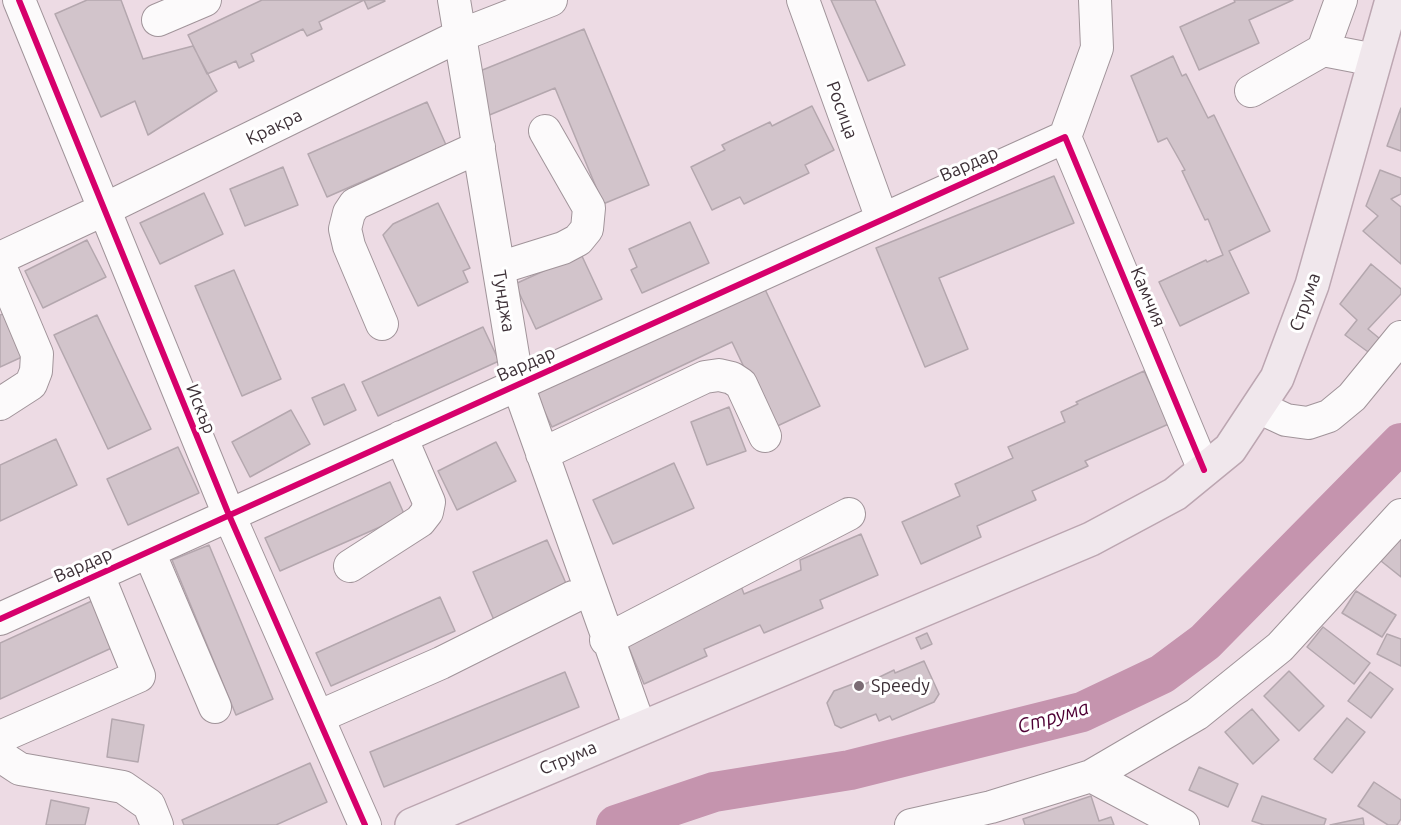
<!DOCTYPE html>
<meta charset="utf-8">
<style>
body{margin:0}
canvas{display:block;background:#eddbe4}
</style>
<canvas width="1401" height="825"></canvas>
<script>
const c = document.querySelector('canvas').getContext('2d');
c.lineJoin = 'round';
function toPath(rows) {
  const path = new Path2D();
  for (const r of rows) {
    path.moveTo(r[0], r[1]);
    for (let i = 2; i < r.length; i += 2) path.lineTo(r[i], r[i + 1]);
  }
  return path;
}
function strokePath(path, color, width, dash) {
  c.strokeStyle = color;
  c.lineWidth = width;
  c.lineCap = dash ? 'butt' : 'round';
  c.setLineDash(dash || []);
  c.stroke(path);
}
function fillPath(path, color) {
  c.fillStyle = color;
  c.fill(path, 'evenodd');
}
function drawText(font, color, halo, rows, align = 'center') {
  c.font = font + ' Ubuntu,sans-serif';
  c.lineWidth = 6;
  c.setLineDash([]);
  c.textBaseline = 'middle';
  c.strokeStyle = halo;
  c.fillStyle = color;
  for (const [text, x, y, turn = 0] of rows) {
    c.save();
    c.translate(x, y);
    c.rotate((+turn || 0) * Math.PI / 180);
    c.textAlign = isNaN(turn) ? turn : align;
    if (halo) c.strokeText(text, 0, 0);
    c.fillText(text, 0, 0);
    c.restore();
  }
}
const river = toPath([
 [616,825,714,792,850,770,1082,712,1162,674,1205,642,1401,443]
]);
const building = toPath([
 [87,0,121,0,143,59,193,46,217,91,148,135,135,101,101,117,55,14,87,0],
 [262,0,384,0,385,1,368,9,364,0,319,22,322,29,307,36,303,29,251,54,254,61,239,68,236,61,207,74,188,35,262,0],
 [831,0,875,0,905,65,868,81,831,0],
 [1234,0,1293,0,1249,20,1259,43,1199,70,1180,27,1235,2,1234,0],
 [584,29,649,185,603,204,555,88,487,116,470,75,584,29],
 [1173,56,1182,76,1186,74,1208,118,1214,115,1270,231,1229,251,1249,293,1180,326,1159,282,1206,260,1207,262,1223,255,1208,219,1205,220,1182,171,1185,170,1180,161,1167,138,1158,142,1131,76,1173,56],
 [427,102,446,145,327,197,308,154,427,102],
 [812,106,834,150,805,165,809,173,744,204,740,197,712,210,691,167,725,150,722,145,770,122,772,126,812,106],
 [1401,108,1401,151,1387,146,1401,108],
 [283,167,298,205,245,226,230,189,283,167],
 [1380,170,1401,178,1401,194,1391,199,1401,207,1401,264,1363,231,1378,216,1366,206,1380,170],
 [1054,176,1074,223,939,278,968,349,925,367,876,248,1054,176],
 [204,193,223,234,160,264,140,223,204,193],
 [438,203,470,268,463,271,468,282,418,306,383,235,393,224,438,203],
 [690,222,709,263,642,293,631,270,637,267,629,249,690,222],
 [87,240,106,277,43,308,25,271,87,240],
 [581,254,602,299,536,329,515,284,581,254],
 [1371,264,1401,289,1401,294,1368,329,1385,343,1375,357,1345,335,1357,320,1340,304,1371,264],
 [234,270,281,379,242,396,195,286,234,270],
 [763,285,820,406,773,428,732,342,552,427,535,392,763,285],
 [3,314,22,357,0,367,0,315,3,314],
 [97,315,151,429,108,449,54,335,97,315],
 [483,327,499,361,378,416,362,382,483,327],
 [1144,371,1153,390,1164,385,1180,419,1085,461,1088,466,1032,491,1036,500,977,526,981,537,921,564,902,522,960,496,955,484,1013,458,1008,447,1065,422,1061,412,1078,404,1076,402,1144,371],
 [344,384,356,410,324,425,312,398,344,384],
 [729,407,746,451,707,465,691,422,729,407],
 [291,410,310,444,250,477,232,442,291,410],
 [56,439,77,485,0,521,0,465,56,439],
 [496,442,516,481,457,510,438,471,496,442],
 [178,447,199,493,128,525,107,479,178,447],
 [674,463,694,508,613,544,593,500,674,463],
 [390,482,405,516,280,571,265,538,390,482],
 [861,534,878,575,820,600,823,608,764,633,760,625,704,649,707,656,644,684,624,636,741,586,744,594,801,570,800,560,861,534],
 [1401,537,1401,577,1381,561,1401,537],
 [547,540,568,588,494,620,473,572,547,540],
 [209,545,273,699,236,715,172,560,209,545],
 [1356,591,1396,615,1382,637,1342,613,1356,591],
 [440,597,455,631,331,686,316,653,440,597],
 [94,600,116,646,0,699,0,643,94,600],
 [1323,627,1370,663,1354,684,1307,647,1323,627],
 [927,633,932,644,921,649,916,638,927,633],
 [1387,634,1401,639,1401,666,1377,654,1387,634],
 [924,661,939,694,934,702,892,720,890,716,879,721,876,714,841,728,835,725,827,703,834,691,861,681,863,685,894,670,895,673,924,661],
 [1289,671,1324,706,1299,731,1264,696,1289,671],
 [565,672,579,707,384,787,370,752,565,672],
 [1370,672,1393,689,1371,718,1348,701,1370,672],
 [1252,709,1279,740,1253,764,1225,732,1252,709],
 [1347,718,1365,732,1332,773,1314,759,1347,718],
 [112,719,144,725,138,762,107,757,112,719],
 [310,763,327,802,276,825,184,825,182,820,310,763],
 [1199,767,1238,784,1228,807,1189,790,1199,767],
 [1374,782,1401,800,1401,819,1397,825,1388,825,1358,806,1374,782],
 [1091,796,1099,821,1111,817,1114,825,1025,825,1023,819,1091,796],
 [1262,796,1326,819,1324,825,1264,825,1252,821,1262,796],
 [51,800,89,808,85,825,46,825,51,800],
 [1363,818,1364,825,1330,825,1363,818]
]);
const minor = toPath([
 [19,0,229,515,365,825],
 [454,0,518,385,640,728],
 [803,0,882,219],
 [158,20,205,0],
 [1323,50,1341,0],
 [1251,91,1323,50,1375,60],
 [1065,137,1204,470],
 [1065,137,1097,48,1095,0],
 [0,258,103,210,461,35,551,0],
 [0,266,37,354,36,371,31,384,0,404],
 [499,268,563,248,578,240,587,229,589,208,545,131],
 [382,324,349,246,345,229,349,213,355,204,479,147],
 [1258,407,1286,420,1308,423,1329,416,1352,397,1401,337],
 [542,454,705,377,719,375,732,378,741,384,765,436],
 [149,552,215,707],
 [350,566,420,521,427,512,429,502,401,437],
 [0,619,1065,137],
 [606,640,849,514],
 [318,717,441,663,573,597],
 [0,737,139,676,98,575],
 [0,756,20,769,123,787,149,805,157,825],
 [1091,776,1183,825],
 [911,825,991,807,1091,776,1197,714,1280,647,1401,515]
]);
const major = toPath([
 [412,825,1091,539,1175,494,1230,449,1277,378,1312,285,1392,0]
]);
const cycleway = toPath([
 [19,0,229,515,365,825],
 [0,619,1065,137,1204,470]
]);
const markers = [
 [859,686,6,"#7b6c74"]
];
const streetNames = [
 ["Росица",842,110,70],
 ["Кракра",274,127,-26],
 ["Вардар",969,164,-24],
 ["Камчия",1148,297,67],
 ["Тунджа",504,301,81],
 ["Струма",1305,302,-71],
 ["Вардар",526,364,-24],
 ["Искър",201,409,68],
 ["Вардар",83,565,-24],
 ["Струма",568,758,-23]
];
const poiNames = [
 ["Speedy",871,686]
];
const waterNames = [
 ["Струма",1053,717,-16]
];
strokePath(river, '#c594ae', 40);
fillPath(building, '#d2c4cb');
strokePath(building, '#b4a7ae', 1.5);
strokePath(minor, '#a1949a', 34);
strokePath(major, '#bca6b1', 36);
strokePath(minor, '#fcfafb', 32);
strokePath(major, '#f0e7ec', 33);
strokePath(cycleway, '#d6006c', 6);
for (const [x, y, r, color] of markers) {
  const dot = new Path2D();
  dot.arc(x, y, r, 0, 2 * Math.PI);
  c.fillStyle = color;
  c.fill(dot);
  strokePath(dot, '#fff', 2);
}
drawText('18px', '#3d3037', '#fff', streetNames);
drawText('18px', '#3d3037', '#fff', poiNames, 'left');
drawText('italic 20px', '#4e0034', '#fff', waterNames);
</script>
